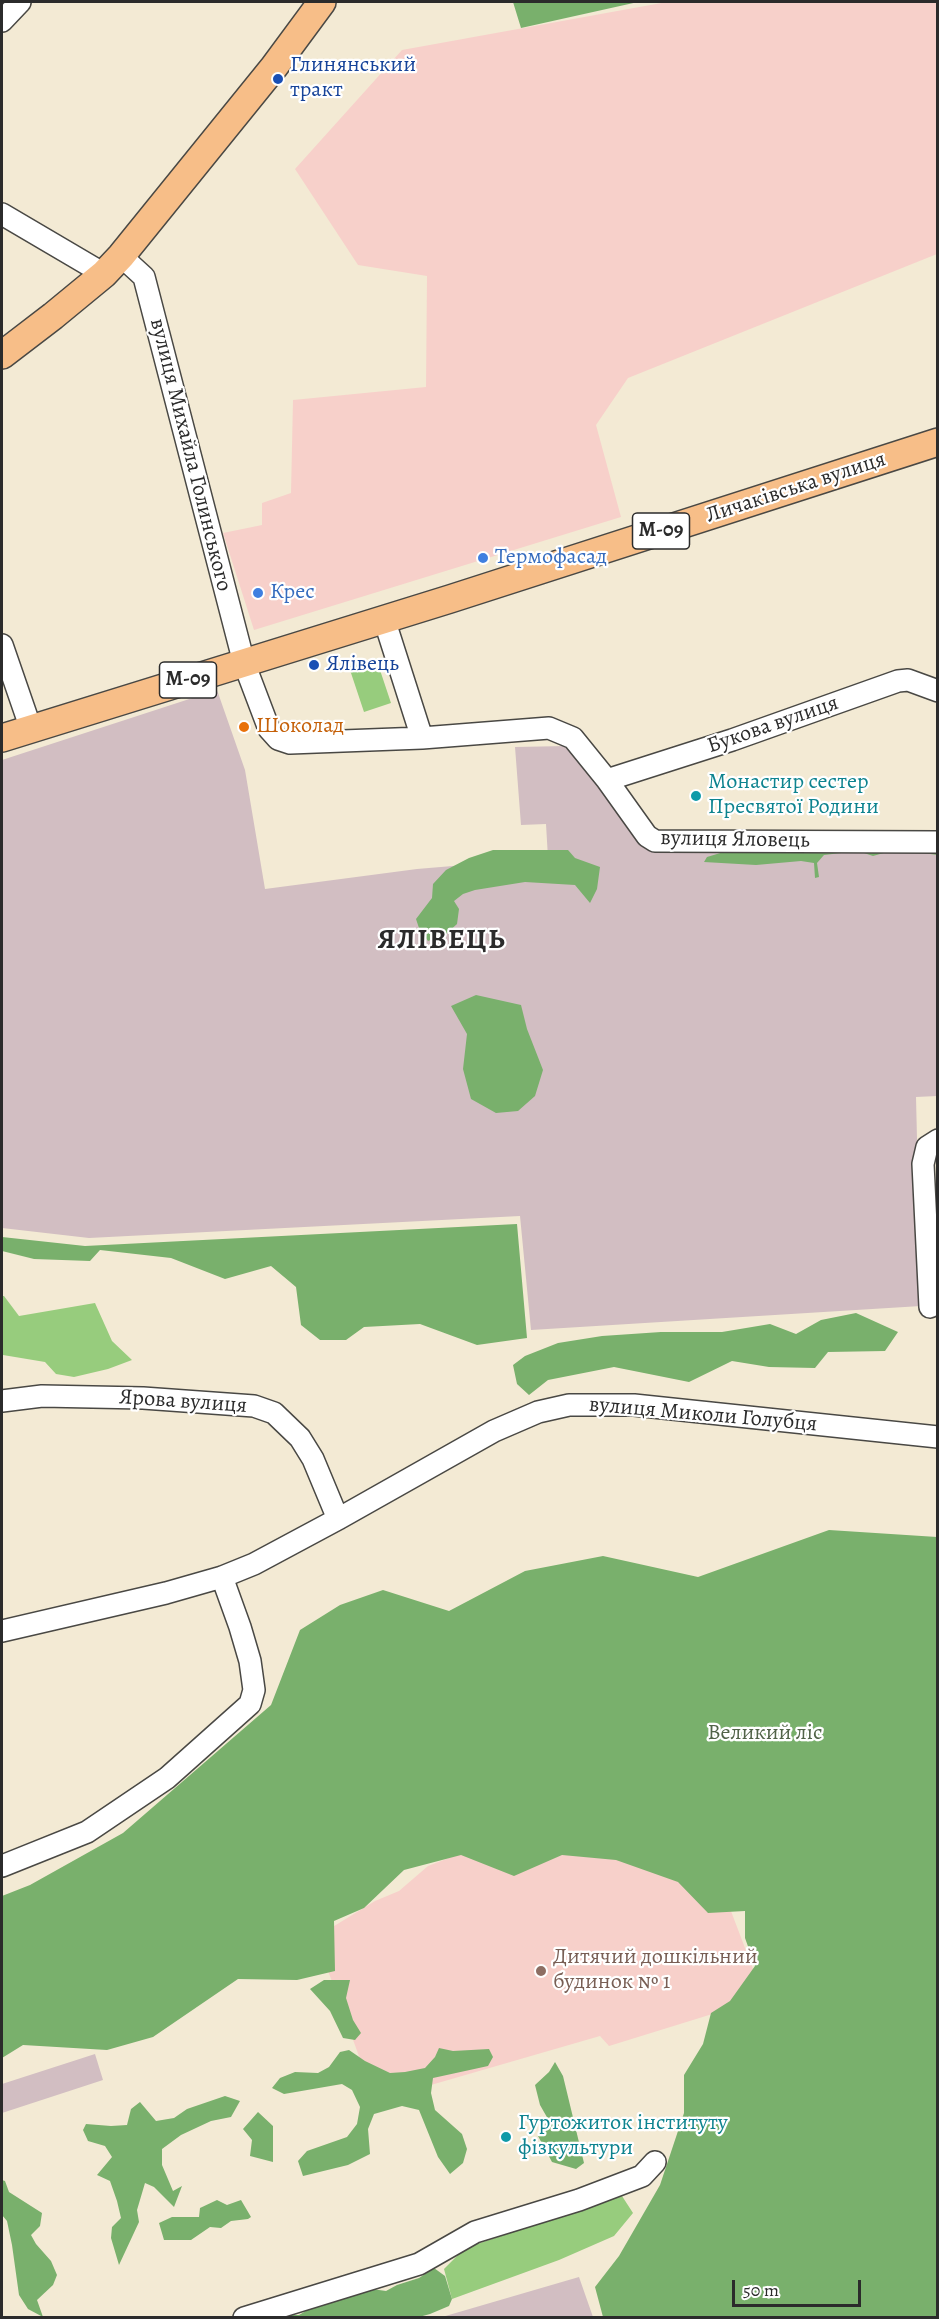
<!DOCTYPE html>
<meta charset="utf-8">
<style>
body{margin:0}
#map{position:relative;width:939px;height:2319px;overflow:hidden;background:#f3ead4;font-family:Alegreya,serif}
canvas{display:block}
.frame{position:absolute;inset:0;border:3px solid #2b2b2b;pointer-events:none}
.scale{position:absolute;left:732px;top:2280px;width:129px;height:27px;box-sizing:border-box;border:3px solid #2b2b2b;border-top:0;padding-left:8px;font-size:18px;line-height:21px;white-space:nowrap;color:#2b2b2b;-webkit-text-stroke:4px #fff;paint-order:stroke}
</style>
<div id="map">
<canvas width="939" height="2319"></canvas>
<div class="frame"></div>
<div class="scale">50 m</div>
</div>
<script>
const c = document.querySelector('canvas').getContext('2d');
c.lineJoin = 'round';
function fillPath(path, color) {
  c.fillStyle = color;
  c.fill(path, 'evenodd');
}
function toPath(rows) {
  const path = new Path2D();
  for (const r of rows) {
    path.moveTo(r[0], r[1]);
    for (let i = 2; i < r.length; i += 2) path.lineTo(r[i], r[i + 1]);
  }
  return path;
}
function strokePath(path, color, width, dash) {
  c.strokeStyle = color;
  c.lineWidth = width;
  c.lineCap = dash ? 'butt' : 'round';
  c.setLineDash(dash || []);
  c.stroke(path);
}
function drawText(font, color, halo, rows, align = 'center') {
  c.font = font + ' Alegreya,serif';
  c.lineWidth = 4.5;
  c.setLineDash([]);
  c.textBaseline = 'middle';
  c.strokeStyle = halo;
  c.fillStyle = color;
  for (const [text, x, y, turn = 0] of rows) {
    c.save();
    c.translate(x, y);
    c.rotate((+turn || 0) * Math.PI / 180);
    c.textAlign = isNaN(turn) ? turn : align;
    if (halo) c.strokeText(text, 0, 0);
    c.fillText(text, 0, 0);
    c.restore();
  }
}
const built = toPath([
 [667,2,937,2,937,254,628,378,596,425,621,517,254,630,223,533,262,525,262,503,291,493,293,400,426,387,427,276,358,265,295,169,402,50],
 [598,1801,726,1898,764,1998,609,2046,600,2036,386,2098,373,2095,318,1943,326,1931,375,1901,399,1891,428,1866]
]);
const industrial = toPath([
 [217,690,245,770,265,889,417,869,548,858,546,824,521,825,515,747,567,746,648,847,937,853,937,1096,916,1097,921,1306,531,1330,520,1216,89,1238,2,1228,2,760],
 [95,2054,103,2080,2,2113,2,2084],
 [579,2277,593,2317,442,2317]
]);
const green = toPath([
 [376,658,391,703,364,712,349,667],
 [2,1296,4,1296,19,1316,95,1303,112,1341,132,1360,108,1369,74,1377,56,1374,45,1362,3,1355],
 [622,2196,633,2213,614,2236,559,2260,452,2299,444,2269,465,2248]
]);
const forest = toPath([
 [513,2,638,2,521,28],
 [937,842,937,855,898,849,873,856,858,851,824,855,817,863,819,877,815,878,814,863,801,861,756,865,704,862,707,857,727,851],
 [493,850,568,850,575,858,600,867,597,889,590,903,575,885,525,882,475,890,463,894,454,901,459,909,457,924,446,934,428,941,419,928,416,919,432,898,433,884,446,870,469,858],
 [476,995,521,1005,527,1029,543,1070,535,1096,518,1111,496,1113,471,1099,463,1069,467,1034,451,1006],
 [517,1224,527,1338,477,1345,420,1324,364,1327,346,1340,320,1340,301,1325,296,1287,271,1266,225,1279,171,1258,100,1250,90,1261,34,1259,2,1251,2,1237,85,1246],
 [856,1313,898,1332,885,1351,828,1352,815,1368,769,1367,732,1361,689,1382,614,1367,548,1380,529,1395,517,1384,513,1365,525,1356,558,1343,602,1336,661,1332,722,1332,770,1324,796,1334,821,1320],
 [829,1530,937,1537,937,2317,603,2317,595,2287,619,2256,660,2185,684,2113,684,2075,703,2044,711,2013,730,2001,755,1966,745,1938,745,1911,708,1913,678,1882,616,1860,562,1855,514,1876,461,1855,404,1870,364,1908,334,1921,335,1971,297,1980,238,1979,153,2037,107,2050,23,2045,2,2058,2,1896,30,1885,123,1833,271,1705,300,1630,340,1605,383,1590,449,1611,525,1571,603,1556,698,1577],
 [324,1980,350,1980,346,1998,353,2020,361,2033,355,2040,343,2038,330,2011,310,1989],
 [439,2048,453,2051,489,2049,493,2057,488,2066,433,2078,431,2093,435,2110,462,2134,467,2149,463,2163,450,2174,438,2157,419,2110,402,2106,374,2114,368,2129,370,2154,348,2165,303,2176,298,2161,307,2151,347,2137,357,2124,360,2107,352,2090,342,2084,284,2094,272,2088,280,2078,295,2072,318,2073,329,2067,340,2052,349,2050,365,2061,390,2073,405,2072,425,2068,435,2057],
 [555,2062,563,2076,584,2163,576,2169,552,2162,538,2136,548,2119,540,2105,535,2085,549,2072],
 [225,2096,240,2101,231,2117,211,2121,181,2135,162,2149,162,2165,173,2191,182,2186,174,2207,154,2187,145,2183,137,2210,139,2222,119,2265,111,2238,112,2227,121,2218,117,2201,110,2181,97,2175,112,2157,105,2146,88,2141,83,2130,86,2124,111,2126,127,2125,131,2109,140,2102,156,2121,174,2118,187,2109],
 [258,2112,273,2126,273,2162,250,2156,252,2140,243,2129],
 [2,2180,5,2181,9,2192,42,2213,40,2226,31,2235,36,2244,51,2261,57,2275,53,2285,37,2300,43,2317,28,2309,19,2295,12,2245,7,2221,2,2215],
 [217,2200,227,2205,241,2200,251,2217,248,2219,231,2221,221,2228,210,2227,191,2240,164,2240,159,2223,172,2217,199,2217,200,2208],
 [434,2268,445,2276,452,2299,449,2306,430,2314,419,2317,280,2318,284,2315,299,2315,318,2304,343,2299,372,2289,386,2291,397,2285,419,2278]
]);
const minor = toPath([
 [2,21,20,2],
 [2,214,104,274],
 [121,256,144,277,244,663,269,729,278,739,290,743,422,738,549,728,573,738,607,780,647,836,655,841,938,842],
 [384,619,422,738],
 [2,645,31,729],
 [607,780,732,740,898,681,908,680,938,691],
 [930,1307,923,1164,927,1147,938,1140],
 [2,1401,42,1396,143,1398,254,1406,274,1413,300,1438,313,1459,338,1519],
 [2,1631,166,1593,222,1577,254,1564,338,1519,494,1431,538,1412,569,1405,634,1405,938,1437],
 [2,1866,87,1832,167,1778,250,1704,254,1690,250,1661,240,1627,222,1577],
 [244,2318,419,2264,475,2232,579,2200,642,2176,655,2162]
]);
const major = toPath([
 [2,355,53,316,104,274,121,256,274,67,322,2],
 [2,738,450,599,938,442]
]);
const markers = [
 [278,79,6,"#1a4fb4"],
 [483,558,6,"#3f7fe0"],
 [258,593,6,"#3f7fe0"],
 [314,665,6,"#1a4fb4"],
 [244,727,6,"#e8710a"],
 [696,796,6,"#0f9aa8"],
 [541,1971,6,"#8d6e63"],
 [506,2137,6,"#0f9aa8"]
];
const shields = [
 [661,531,57],
 [188,680,57]
];
const shieldNames = [
 ["М-09",661,531],
 ["М-09",188,680]
];
const transitNames = [
 ["Глинянський",290,66],
 ["тракт",290,91],
 ["Ялівець",326,665]
];
const streetNames = [
 ["вулиця Михайла Голинського",190,455,76],
 ["Личаківська вулиця",796,488,-18],
 ["Букова вулиця",773,725,-19],
 ["вулиця Яловець",735,840,1],
 ["Ярова вулиця",183,1402,4],
 ["вулиця Миколи Голубця",703,1415,5]
];
const shopNames = [
 ["Термофасад",495,558],
 ["Крес",270,593]
];
const foodNames = [
 ["Шоколад",256,727]
];
const cultureNames = [
 ["Монастир сестер",708,783],
 ["Пресвятої Родини",708,808],
 ["Гуртожиток інституту",518,2124],
 ["фізкультури",518,2149]
];
const parkNames = [
 ["Великий ліс",765,1734]
];
const educationNames = [
 ["Дитячий дошкільний",553,1958],
 ["будинок № 1",553,1983]
];
const districtNames = [
 ["ЯЛІВЕЦЬ",442,941]
];
fillPath(built, '#f7d0ca');
fillPath(industrial, '#d2bec2');
fillPath(green, '#97cc7d');
fillPath(forest, '#79b06c');
strokePath(minor, '#494844', 24);
strokePath(major, '#494844', 30);
strokePath(minor, '#fff', 21);
strokePath(major, '#f7be88', 27);
for (const [x, y, r, color] of markers) {
  const dot = new Path2D();
  dot.arc(x, y, r, 0, 2 * Math.PI);
  c.fillStyle = color;
  c.fill(dot);
  strokePath(dot, '#fff', 2);
}
for (const [x, y, w] of shields) {
  const box = new Path2D();
  box.roundRect(x - w / 2, y - 18, w, 36, 4.5);
  c.fillStyle = '#fff';
  c.fill(box);
  strokePath(box, '#2b2b2b', 1.5);
}
drawText('bold 21px', '#2b2b2b', null, shieldNames);
drawText('22px', '#164399', '#fff', transitNames, 'left');
drawText('22px', '#2b2b2b', '#fff', streetNames);
drawText('22px', '#366cbe', '#fff', shopNames, 'left');
drawText('22px', '#c56008', '#fff', foodNames, 'left');
drawText('22px', '#0d838f', '#fff', cultureNames, 'left');
drawText('22px', '#516348', '#fff', parkNames);
drawText('22px', '#785e54', '#fff', educationNames, 'left');
c.letterSpacing = '1.5px';
drawText('bold 28px', '#2b2b2b', '#fff', districtNames);
c.letterSpacing = '0px';
</script>
